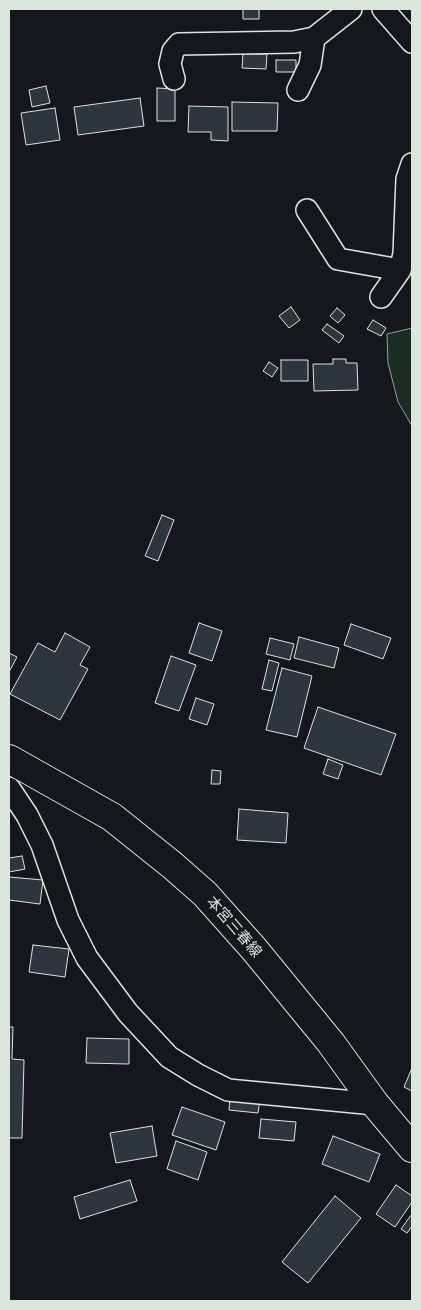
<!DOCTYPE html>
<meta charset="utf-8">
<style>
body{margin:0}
#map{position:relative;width:421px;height:1310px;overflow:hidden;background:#14181c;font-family:Mulish,sans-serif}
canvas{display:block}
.frame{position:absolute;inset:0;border:10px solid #d8e6dc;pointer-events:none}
</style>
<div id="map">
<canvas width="421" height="1310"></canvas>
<div class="frame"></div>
</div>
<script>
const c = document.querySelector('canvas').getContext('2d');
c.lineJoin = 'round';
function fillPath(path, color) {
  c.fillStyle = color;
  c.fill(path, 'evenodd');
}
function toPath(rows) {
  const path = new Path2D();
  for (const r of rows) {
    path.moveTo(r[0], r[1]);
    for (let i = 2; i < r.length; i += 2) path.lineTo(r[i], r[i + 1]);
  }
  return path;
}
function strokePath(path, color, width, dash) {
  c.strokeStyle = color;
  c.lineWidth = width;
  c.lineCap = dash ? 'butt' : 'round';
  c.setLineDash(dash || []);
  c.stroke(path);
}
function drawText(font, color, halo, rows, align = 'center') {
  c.font = font + ' Mulish,"Noto Sans JP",sans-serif';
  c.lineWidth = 4;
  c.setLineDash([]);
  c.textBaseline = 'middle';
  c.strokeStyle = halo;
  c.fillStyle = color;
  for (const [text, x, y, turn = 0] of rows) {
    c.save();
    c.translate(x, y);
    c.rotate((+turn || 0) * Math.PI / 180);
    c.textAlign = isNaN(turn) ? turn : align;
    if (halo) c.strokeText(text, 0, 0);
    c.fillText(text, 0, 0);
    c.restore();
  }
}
const green = toPath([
 [412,328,412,426,398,402,388,363,387,334,412,328]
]);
const building = toPath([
 [243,9,259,9,259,19,243,19,243,9],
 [243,54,267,54,266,69,242,68,243,54],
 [276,60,296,60,296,72,276,72,276,60],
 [46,86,50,103,32,107,29,90,46,86],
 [157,88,175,89,175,121,157,121,157,88],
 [140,98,144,126,78,135,74,107,140,98],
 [232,102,278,103,277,131,232,131,232,102],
 [189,106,228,107,228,141,211,140,211,132,188,132,189,106],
 [55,108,60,140,26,145,21,113,55,108],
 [291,307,300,320,289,328,279,316,291,307],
 [337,308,345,315,338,323,330,316,337,308],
 [373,320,386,328,381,336,367,329,373,320],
 [327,324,344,336,339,343,322,330,327,324],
 [333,359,346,359,346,363,357,363,358,390,314,391,313,364,333,364,333,359],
 [281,360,308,360,308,381,281,381,281,360],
 [269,362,278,368,272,377,263,371,269,362],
 [162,515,174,520,158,561,145,556,162,515],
 [199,623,222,631,212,661,189,653,199,623],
 [351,624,391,638,383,659,344,645,351,624],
 [65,633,90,647,80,665,88,669,60,720,10,694,38,643,55,652,65,633],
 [299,637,339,648,334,668,294,658,299,637],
 [270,638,294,644,290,660,266,654,270,638],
 [9,653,17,657,9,672,9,653],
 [171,656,196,665,179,711,155,703,171,656],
 [269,660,279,663,272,691,262,689,269,660],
 [282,668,312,676,297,737,266,730,282,668],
 [196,698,214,704,207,725,189,719,196,698],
 [318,707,396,734,381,775,304,748,318,707],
 [328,759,343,765,338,779,323,774,328,759],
 [212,770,221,771,220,784,211,784,212,770],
 [239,809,288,813,286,843,237,840,239,809],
 [22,856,25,869,9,872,9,858,22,856],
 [9,877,43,880,40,904,9,900,9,877],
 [33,945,69,949,65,977,29,972,33,945],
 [9,1027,13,1027,12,1059,24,1060,22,1138,9,1138,9,1027],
 [87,1038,129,1039,129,1064,86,1063,87,1038],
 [412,1068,412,1091,404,1087,412,1068],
 [230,1097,260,1099,258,1113,229,1110,230,1097],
 [182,1107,225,1122,216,1150,172,1135,182,1107],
 [261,1119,296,1122,294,1141,259,1138,261,1119],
 [152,1126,157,1156,116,1163,110,1133,152,1126],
 [333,1136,380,1154,369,1182,322,1164,333,1136],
 [176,1141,207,1152,198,1180,167,1169,176,1141],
 [130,1180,137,1201,80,1219,74,1197,130,1180],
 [396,1185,412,1196,412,1202,395,1227,376,1214,396,1185],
 [335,1196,361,1218,308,1283,282,1262,335,1196],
 [412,1214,412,1226,407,1233,401,1229,412,1214]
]);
const minor = toPath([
 [383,9,412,42],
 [174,79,170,64,173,51,179,44,294,42,314,38,351,9],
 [298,90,310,65,314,38],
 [307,210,338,259,400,270],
 [381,297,400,270,404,254,407,179,412,164],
 [9,788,27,815,42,845,68,920,87,958,128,1013,169,1057,198,1075,228,1090,375,1104]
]);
const major = toPath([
 [9,759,112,817,172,865,205,894,254,949,331,1043,375,1104,412,1148]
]);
const streetNames = [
 ["本宮三春線",234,927,49]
];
fillPath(green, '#1a2d24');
strokePath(green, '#939e99', 1);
fillPath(building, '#2c363c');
strokePath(building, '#d8e6dc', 1);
strokePath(minor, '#d8e6dc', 24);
strokePath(major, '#d8e6dc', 30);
strokePath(minor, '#14181c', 21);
strokePath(major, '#14181c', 28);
drawText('15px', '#d8e6dc', '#14181c', streetNames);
</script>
